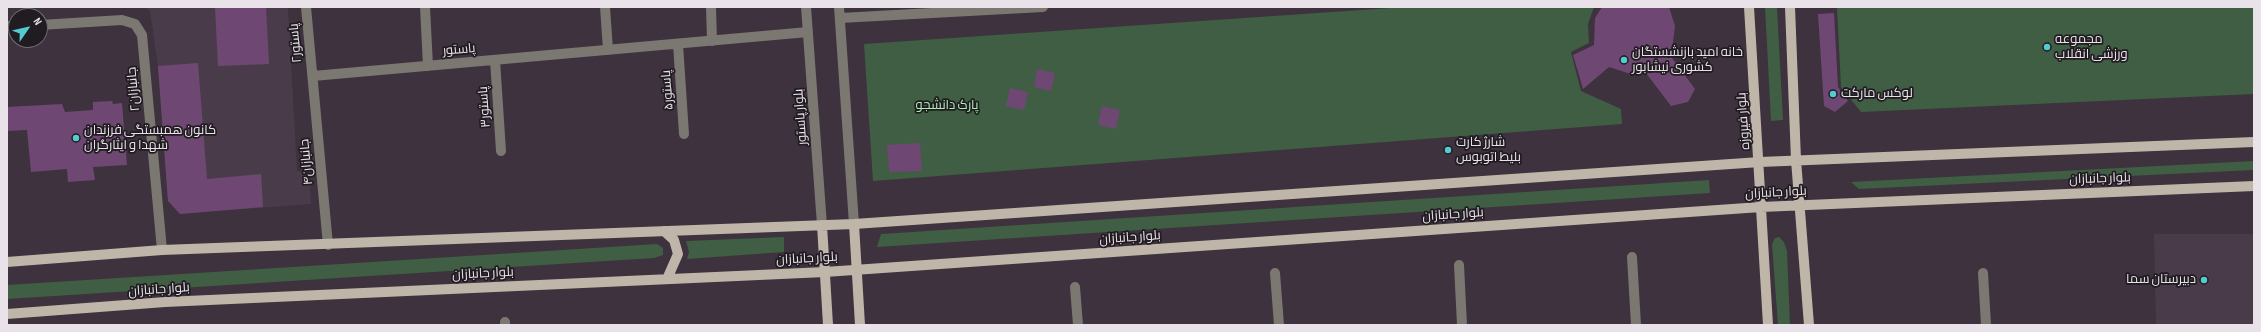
<!DOCTYPE html>
<meta charset="utf-8">
<style>
body{margin:0}
#map{position:relative;width:2261px;height:332px;overflow:hidden;background:#3d323d;font-family:"Sofia Sans Condensed",sans-serif}
canvas{display:block}
.frame{position:absolute;inset:0;border:8px solid #e9e2e9;pointer-events:none}
.north{position:absolute;left:8px;top:8px;width:40px;height:40px;box-sizing:border-box;background:#211c21;border:1px solid #716b71;border-radius:50%;rotate:56deg;font-size:11px;font-weight:700;line-height:16px;text-align:center;color:#e9e2e9}
.north::after{content:'';display:block;margin:auto;width:14px;height:18px;background:#52ccd0;clip-path:polygon(50% 0,100% 100%,50% 72%,0 100%)}
</style>
<div id="map">
<canvas width="2261" height="332"></canvas>
<div class="frame"></div>
<div class="north">N</div>
</div>
<script>
const c = document.querySelector('canvas').getContext('2d');
c.lineJoin = 'round';
function fillPath(path, color) {
  c.fillStyle = color;
  c.fill(path, 'evenodd');
}
function toPath(rows) {
  const path = new Path2D();
  for (const r of rows) {
    path.moveTo(r[0], r[1]);
    for (let i = 2; i < r.length; i += 2) path.lineTo(r[i], r[i + 1]);
  }
  return path;
}
function strokePath(path, color, width, dash) {
  c.strokeStyle = color;
  c.lineWidth = width;
  c.lineCap = dash ? 'butt' : 'round';
  c.setLineDash(dash || []);
  c.stroke(path);
}
function drawText(font, color, halo, rows, align = 'center') {
  c.font = font + ' "Sofia Sans Condensed",Cairo,sans-serif';
  c.lineWidth = 3.5;
  c.setLineDash([]);
  c.textBaseline = 'middle';
  c.strokeStyle = halo;
  c.fillStyle = color;
  for (const [text, x, y, turn = 0] of rows) {
    c.save();
    c.translate(x, y);
    c.rotate((+turn || 0) * Math.PI / 180);
    c.textAlign = isNaN(turn) ? turn : align;
    if (halo) c.strokeText(text, 0, 0);
    c.fillText(text, 0, 0);
    c.restore();
  }
}
const built = toPath([
 [143,7,288,7,297,171,309,173,311,204,180,214,168,201,158,66,150,11],
 [2154,234,2254,234,2254,325,2156,325]
]);
const green = toPath([
 [1405,7,1594,7,1588,24,1589,43,1571,52,1581,91,1621,109,1622,124,873,181,864,44],
 [1765,7,1777,7,1783,120,1771,121],
 [1837,7,2254,7,2254,94,1861,112,1841,87],
 [2254,161,2254,170,1859,189,1851,182],
 [1709,180,1710,193,877,247,881,234],
 [784,237,784,252,687,259,689,252,686,241],
 [1779,237,1784,242,1787,251,1790,325,1778,325,1772,244,1775,238],
 [657,244,663,248,663,255,654,258,7,299,7,285]
]);
const building = toPath([
 [215,7,266,7,269,64,218,66],
 [1602,7,1669,7,1675,26,1673,43,1669,54,1695,89,1688,102,1671,106,1646,73,1631,74,1609,67,1583,89,1573,55,1594,45,1595,18],
 [1834,13,1838,87,1848,101,1835,112,1824,106,1818,14],
 [198,63,207,179,261,174,263,207,180,214,168,201,158,66],
 [1037,69,1055,73,1051,91,1034,87],
 [1010,88,1028,92,1024,110,1006,106],
 [112,101,113,104,122,103,127,165,93,167,95,180,68,182,67,169,31,172,27,130,7,131,7,107,62,104,65,112,93,110,93,102],
 [1102,106,1120,110,1116,129,1098,125],
 [920,143,922,171,889,172,887,145]
]);
const minor = toPath([
 [306,7,328,245],
 [425,7,428,66],
 [605,7,608,50],
 [711,7,712,41],
 [806,7,822,225],
 [839,7,854,224],
 [840,18,1043,7],
 [40,25,122,20,135,24,142,35,162,250],
 [7,26,16,26],
 [678,44,684,134],
 [495,60,501,151],
 [313,76,808,32],
 [1632,257,1636,325],
 [1459,265,1462,325],
 [1275,273,1279,325],
 [1983,273,1986,325],
 [1075,287,1078,325],
 [505,322,505,325]
]);
const major = toPath([
 [1749,7,1768,325],
 [1790,7,1796,160,1809,325],
 [854,224,860,325],
 [822,225,828,325],
 [664,231,674,240,678,254,667,279],
 [7,262,162,250,854,224,1760,162,2254,142],
 [7,314,165,302,825,272,1761,207,2254,186]
]);
const markers = [
 [2047,47,4,"#52ccd0"],
 [1624,60,4,"#52ccd0"],
 [1833,94,4,"#52ccd0"],
 [76,138,4,"#52ccd0"],
 [1448,150,4,"#52ccd0"],
 [2204,280,4,"#52ccd0"]
];
const poiNames = [
 ["مجموعه",2055,40],
 ["ورزشی انقلاب",2055,55],
 ["خانه امید بازنشستگان",1632,53],
 ["کشوری نیشابور",1632,68],
 ["لوکس مارکت",1841,94],
 ["کانون همبستگی فرزندان",84,131],
 ["شهدا و ایثارگران",84,146],
 ["شارژ کارت",1456,143],
 ["بلیط اتوبوس",1456,158],
 ["دبیرستان سما",2196,280,"right"]
];
const streetNames = [
 ["پاستور۲",296,43,-95],
 ["پاستور",459,50,-5],
 ["جانبازان۲",134,89,-95],
 ["پاستور۵",668,90,-94],
 ["پاستور۳",485,107,-94],
 ["بلوار پاستور",801,117,-94],
 ["بلوار فیروزه",1744,121,-94],
 ["جانبازان۴",307,162,-95],
 ["بلوار جانبازان",2100,179,-2],
 ["بلوار جانبازان",1776,193,-3],
 ["بلوار جانبازان",1453,215,-4],
 ["بلوار جانبازان",1130,238,-4],
 ["بلوار جانبازان",807,259,-3],
 ["بلوار جانبازان",483,274,-3],
 ["بلوار جانبازان",159,290,-4]
];
const parkNames = [
 ["پارک دانشجو",947,106]
];
fillPath(built, '#4a3b4b');
fillPath(green, '#3f5e43');
fillPath(building, '#6e4872');
strokePath(minor, '#7b7771', 10);
strokePath(major, '#bfb6a9', 10);
for (const [x, y, r, color] of markers) {
  const dot = new Path2D();
  dot.arc(x, y, r, 0, 2 * Math.PI);
  c.fillStyle = color;
  c.fill(dot);
  strokePath(dot, '#211c21', 1.5);
}
drawText('13px', '#e9e2e9', '#211c21', poiNames, 'left');
drawText('13px', '#e9e2e9', '#211c21', streetNames);
drawText('13px', '#a9f0b2', '#211c21', parkNames);
</script>
